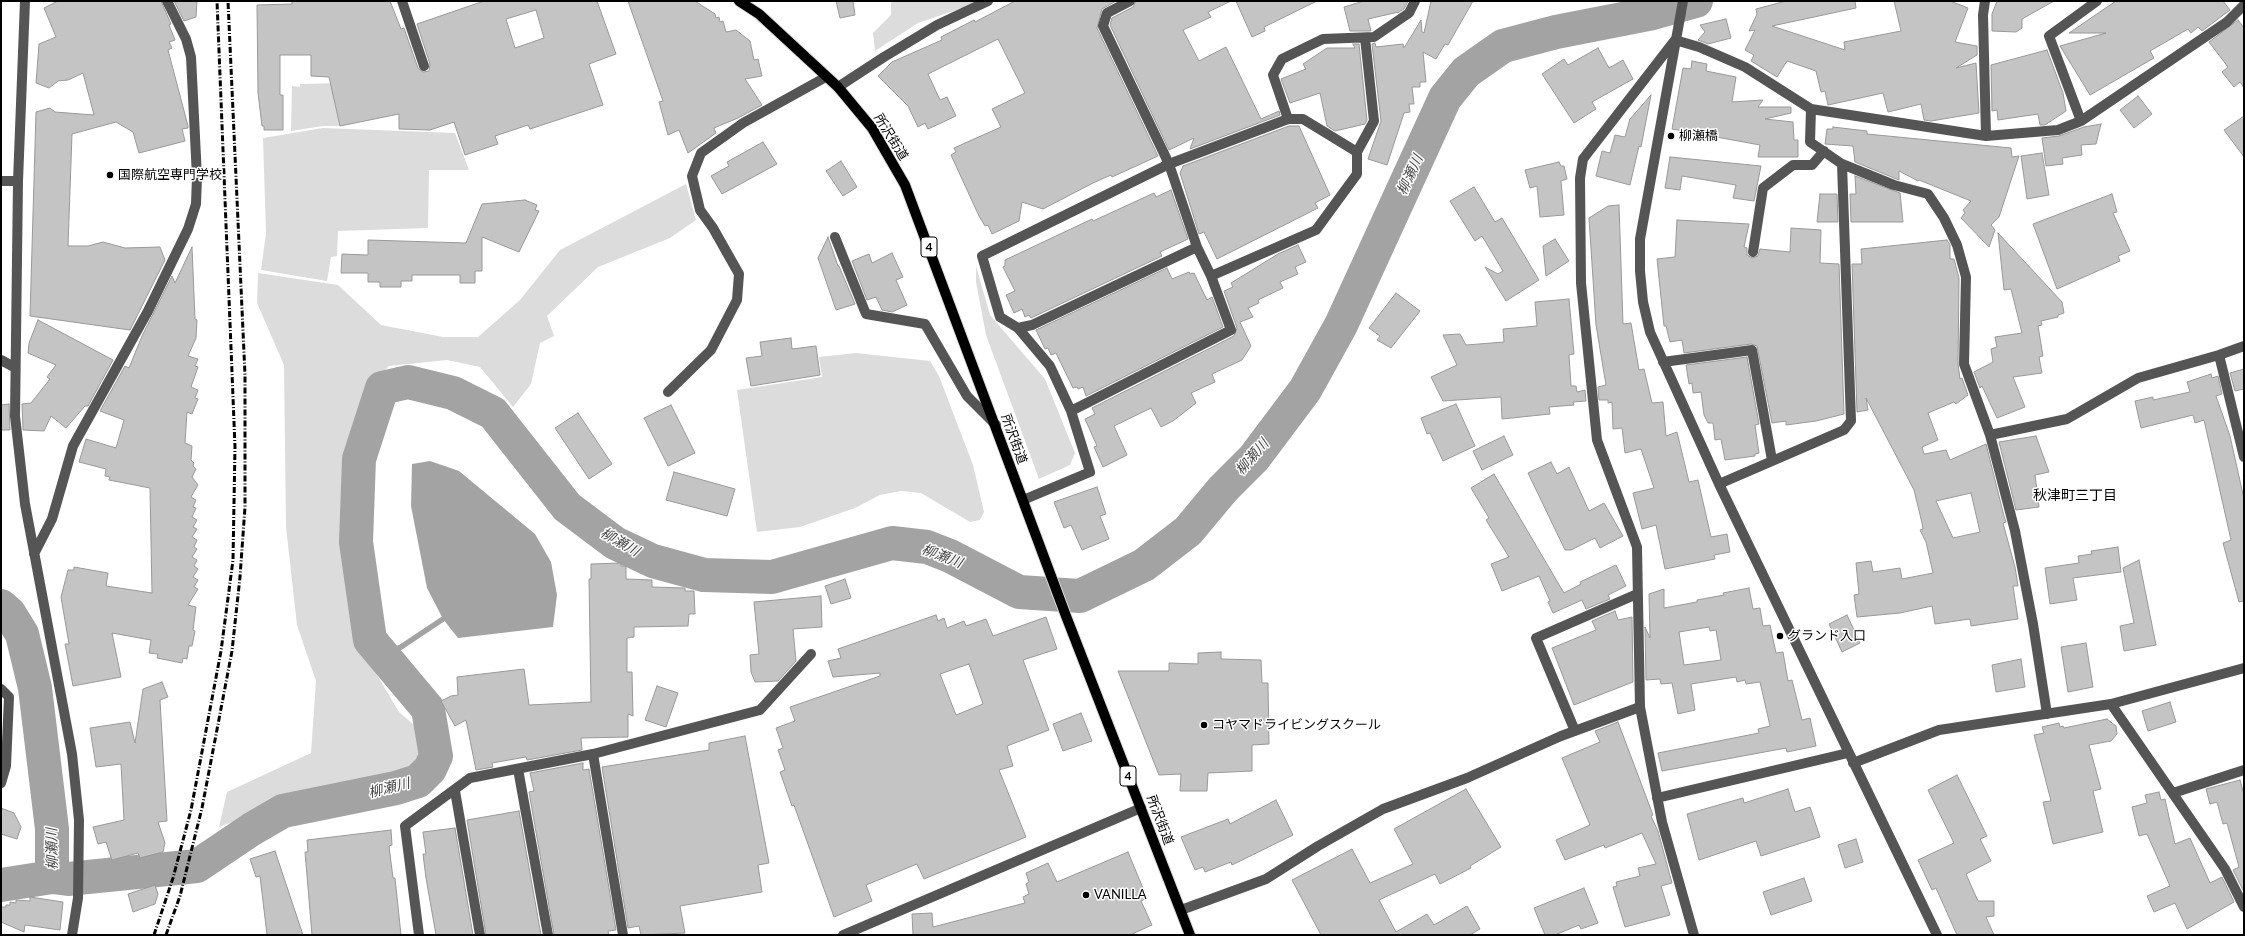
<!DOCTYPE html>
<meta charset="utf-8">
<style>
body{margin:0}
#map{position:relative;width:2245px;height:936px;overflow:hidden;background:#fff;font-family:Lato,sans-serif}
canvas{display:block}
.frame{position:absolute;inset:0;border:2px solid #000;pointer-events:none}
</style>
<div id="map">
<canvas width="2245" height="936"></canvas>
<div class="frame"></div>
</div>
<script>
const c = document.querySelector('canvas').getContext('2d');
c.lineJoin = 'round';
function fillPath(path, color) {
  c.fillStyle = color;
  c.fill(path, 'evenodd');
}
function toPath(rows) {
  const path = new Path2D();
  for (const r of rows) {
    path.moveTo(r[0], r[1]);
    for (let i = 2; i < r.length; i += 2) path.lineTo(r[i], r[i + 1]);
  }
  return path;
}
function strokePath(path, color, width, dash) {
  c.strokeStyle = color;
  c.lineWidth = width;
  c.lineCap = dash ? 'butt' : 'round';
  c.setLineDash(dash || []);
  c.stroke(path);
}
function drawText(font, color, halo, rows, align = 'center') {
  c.font = font + ' Lato,"Noto Sans JP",sans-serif';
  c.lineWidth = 3;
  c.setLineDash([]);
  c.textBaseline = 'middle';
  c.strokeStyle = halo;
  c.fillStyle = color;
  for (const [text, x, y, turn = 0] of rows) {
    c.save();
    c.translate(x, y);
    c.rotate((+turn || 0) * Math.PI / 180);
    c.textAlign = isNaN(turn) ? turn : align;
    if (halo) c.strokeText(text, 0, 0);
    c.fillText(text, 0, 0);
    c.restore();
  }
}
const green = toPath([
 [891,1,976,1,962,8,918,23,875,51,873,33,891,15],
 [342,83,335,103,340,126,323,126,291,131,292,86,300,87,300,84],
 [323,128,455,133,469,170,429,170,428,228,338,231,337,256,331,257,327,281,261,270,266,233,263,138],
 [686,184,696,220,670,238,598,267,547,316,554,336,540,343,531,384,513,407,480,367,447,360,389,366,366,391,351,450,346,547,361,648,399,712,427,736,428,753,418,768,388,786,291,800,219,827,227,792,311,753,316,681,297,625,286,527,284,365,257,303,258,273,338,285,381,325,443,337,478,337,520,300,560,250],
 [976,266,990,315,1045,379,1075,453,1070,465,1039,479,986,335,976,282],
 [856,353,930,361,939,376,973,465,984,512,980,520,970,522,921,493,901,491,880,495,855,508,800,527,757,532,737,390,822,377,819,357]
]);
const water = toPath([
 [430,461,459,471,535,534,551,562,557,595,553,627,458,638,443,619,427,588,411,506,412,464]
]);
const stream = toPath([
 [383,655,401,647,443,619]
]);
const river = toPath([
 [1,606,9,613,22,634,35,688,52,829,52,877],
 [1,885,52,877,68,879,197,866,252,829,283,811,396,788,418,781,430,769,436,756,428,709,370,640,356,542,359,459,382,388,408,382,453,393,493,413,567,507,615,543,653,561,704,575,772,577,892,543,927,547,950,556,1019,592,1080,596,1144,565,1188,531,1223,489,1254,458,1305,390,1341,325,1445,98,1466,72,1503,46,1556,32,1653,13,1696,1]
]);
const building = toPath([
 [58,1,161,1,171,24,169,25,175,40,169,42,172,48,168,50,188,126,188,128,182,129,185,141,139,153,133,132,116,122,72,134,68,246,88,246,103,242,125,248,160,247,165,260,130,330,30,316,36,112,50,108,55,112,94,115,83,73,68,80,58,81,49,88,36,83,39,44,56,37,44,8,58,1],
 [174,1,197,1,196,17,184,21,174,1],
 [292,1,390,1,401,29,404,28,418,68,423,72,429,71,430,64,417,24,484,1,597,1,616,54,589,64,603,105,530,129,528,125,495,136,498,144,465,155,454,122,430,130,399,129,399,114,340,126,329,77,311,76,311,55,280,55,280,95,283,95,283,130,264,130,264,126,262,126,258,93,257,5,292,4,292,1],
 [536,10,544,38,515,48,506,19,536,10],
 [628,1,695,1,715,14,716,18,719,17,720,22,723,21,726,32,736,30,750,41,754,60,758,59,762,76,745,79,762,105,738,118,714,128,716,133,688,153,679,130,668,135,659,102,663,101,628,1],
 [836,1,853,1,855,15,840,18,836,1],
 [1015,1,1116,1,1102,9,1097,28,1158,156,1112,177,1111,175,1093,183,1043,209,1022,202,1019,221,992,234,988,225,985,226,979,216,951,155,956,152,954,148,1001,127,992,109,1025,93,998,39,928,74,940,100,947,97,956,116,928,129,925,123,918,127,908,106,878,76,892,62,942,40,941,37,974,20,975,22,1015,1],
 [1136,1,1231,1,1208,12,1211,17,1183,30,1199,61,1226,47,1261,119,1279,111,1280,115,1190,149,1194,138,1169,150,1110,25,1112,18,1133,7,1136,1],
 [1236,1,1317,1,1264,27,1265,31,1252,37,1236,1],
 [1364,1,1408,1,1404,9,1399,12,1368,19,1371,31,1350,31,1344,7,1364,1],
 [1431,1,1473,1,1448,45,1445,44,1436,59,1423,52,1426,82,1420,82,1420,87,1412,87,1414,104,1409,104,1410,112,1404,113,1387,165,1368,159,1381,121,1372,44,1375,43,1376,47,1403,44,1404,48,1421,20,1422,32,1424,33,1431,1],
 [1786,1,1855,1,1856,8,1772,26,1845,50,1844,42,1901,31,1894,1,1950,1,1968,8,1955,42,1977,46,1977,55,1956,68,1976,63,1979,113,1931,121,1924,120,1921,104,1888,112,1883,93,1828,105,1825,91,1821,92,1816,71,1787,61,1777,77,1751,61,1754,55,1745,50,1755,30,1749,31,1757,14,1756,9,1786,1],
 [1997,1,2054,1,2022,19,2022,28,2016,32,1992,31,1992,14,1997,1],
 [2116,1,2223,1,2230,10,2202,31,2198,27,2191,33,2188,29,2150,51,2154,58,2090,95,2060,46,2106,33,2069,33,2116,1],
 [1726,19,1731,38,1708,44,1698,40,1705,32,1700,25,1726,19],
 [2238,20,2244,28,2244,88,2240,82,2234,87,2222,72,2228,67,2209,42,2238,20],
 [1353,44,1359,44,1367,120,1365,124,1335,131,1327,126,1320,93,1290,103,1281,79,1306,69,1303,64,1327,48,1355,48,1353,44],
 [1598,48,1609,68,1623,60,1633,79,1592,102,1596,109,1574,123,1542,74,1564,59,1568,65,1598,48],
 [2047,50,2063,93,2066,111,2045,125,2040,125,2038,114,1998,120,1997,110,1992,111,1991,65,2047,50],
 [1692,61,1707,64,1706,71,1736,77,1732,102,1763,100,1758,107,1791,107,1791,113,1765,119,1793,122,1794,140,1798,140,1798,157,1758,157,1760,145,1672,129,1683,68,1691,69,1692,61],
 [1651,95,1641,147,1639,146,1630,185,1596,176,1602,151,1610,153,1615,135,1625,137,1630,119,1651,95],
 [2138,96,2152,114,2134,128,2120,110,2138,96],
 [2244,116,2244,157,2224,130,2244,116],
 [2101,124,2096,144,2081,145,2082,155,2062,158,2063,164,2046,166,2042,138,2059,136,2084,127,2101,124],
 [1289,126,1299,126,1330,195,1315,203,1318,208,1217,259,1204,232,1199,234,1180,173,1183,166,1289,126],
 [1833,127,1867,131,1867,134,2011,148,2012,157,2019,156,1999,217,1991,225,1995,230,1989,247,1961,218,1965,213,1963,210,1971,201,1919,180,1918,181,1899,171,1899,180,1855,162,1853,146,1825,144,1827,129,1833,129,1833,127],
 [763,142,777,164,722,194,711,176,729,166,727,162,763,142],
 [2042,153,2049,195,2027,199,2021,156,2042,153],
 [1670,157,1761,166,1754,201,1733,198,1736,185,1682,176,1680,190,1665,188,1670,157],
 [841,161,857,187,843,196,826,171,841,161],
 [1559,162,1561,166,1564,166,1567,179,1561,181,1564,215,1540,217,1537,186,1530,188,1525,170,1559,162],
 [1855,176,1900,193,1903,222,1851,222,1850,194,1856,194,1855,176],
 [1474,187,1495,222,1502,218,1539,280,1506,301,1485,267,1498,274,1503,271,1482,236,1475,241,1450,201,1474,187],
 [1171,190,1188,239,1160,252,1162,256,1031,318,1029,315,1025,317,1022,309,1014,313,1006,295,1015,291,1003,267,1005,266,1005,260,1092,219,1093,221,1154,193,1156,197,1171,190],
 [1820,194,1837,194,1838,222,1817,222,1820,194],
 [2112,194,2117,212,2113,213,2130,251,2118,256,2120,261,2057,289,2033,224,2112,194],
 [525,200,537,205,535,210,539,211,519,252,482,237,482,271,475,271,475,283,460,283,460,275,412,275,412,281,401,281,401,287,380,287,380,282,368,282,368,273,341,273,342,254,368,255,368,240,466,243,482,204,525,200],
 [1619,205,1623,324,1631,323,1639,370,1644,369,1652,403,1663,402,1666,436,1677,432,1689,482,1698,480,1711,537,1727,534,1730,552,1714,555,1715,559,1665,569,1656,525,1642,529,1633,493,1654,488,1641,449,1625,453,1622,428,1613,429,1612,402,1608,403,1608,400,1599,400,1598,387,1606,385,1596,325,1589,218,1608,206,1619,205],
 [1677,220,1749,224,1744,247,1747,248,1747,255,1752,258,1758,256,1760,249,1790,252,1791,228,1821,230,1820,263,1839,264,1844,414,1816,421,1786,425,1786,421,1772,423,1757,346,1751,344,1684,353,1682,340,1670,342,1666,326,1664,326,1657,259,1675,257,1677,220],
 [1998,233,2062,302,2064,313,2058,315,2058,317,2041,321,2042,325,2038,326,2043,356,2039,357,2042,373,2013,377,2025,407,1997,418,1982,386,1980,388,1974,372,1993,362,1991,349,1997,347,1995,337,2022,333,2011,289,2004,290,1998,233],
 [828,237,838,266,839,266,855,304,836,310,818,258,828,237],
 [1555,239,1569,261,1546,276,1543,246,1555,239],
 [1947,240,1950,245,1950,259,1954,259,1959,278,1958,364,1960,379,1962,378,1968,395,1956,404,1954,402,1928,413,1938,440,1922,447,1924,454,1946,450,1950,460,1986,444,2004,516,2006,522,2003,523,2015,567,2018,586,2013,586,2018,619,1971,626,1970,619,1935,624,1932,606,1900,613,1857,617,1854,595,1859,594,1856,563,1871,561,1873,572,1900,568,1902,579,1933,573,1926,542,1920,530,1923,529,1922,523,1914,490,1866,398,1868,410,1857,412,1852,264,1862,264,1861,249,1947,240],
 [1971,493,1980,532,1953,538,1936,501,1971,493],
 [1298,245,1306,262,1295,267,1298,274,1280,282,1283,288,1258,300,1259,303,1248,308,1253,317,1240,322,1251,346,1242,360,1212,374,1215,382,1191,393,1196,403,1173,421,1161,427,1151,408,1114,426,1127,455,1103,467,1094,447,1097,446,1085,419,1095,414,1092,408,1234,336,1237,328,1224,291,1233,287,1231,283,1278,254,1298,245],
 [192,247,195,319,197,320,196,338,188,356,198,359,195,366,198,367,191,387,198,390,195,398,198,399,192,414,187,412,185,443,192,446,191,460,194,463,193,466,196,469,192,477,198,485,191,497,196,500,193,507,196,508,192,517,197,520,193,527,197,529,192,537,197,540,194,547,197,549,192,557,197,560,194,566,198,569,193,577,198,580,194,587,198,589,188,605,196,607,193,630,195,631,192,646,189,646,187,659,183,658,182,663,157,658,158,654,149,653,151,640,112,633,121,677,73,686,65,644,69,644,61,597,68,570,74,570,74,567,108,573,106,586,152,593,150,488,109,480,110,477,105,476,106,469,79,462,86,439,116,448,124,420,100,411,125,366,129,368,142,336,172,276,175,283,192,247],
 [892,253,903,277,896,280,907,305,892,312,882,310,876,297,867,300,852,261,869,254,872,263,892,253],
 [1167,268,1172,279,1189,272,1190,274,1194,273,1207,300,1212,297,1223,327,1086,396,1083,387,1078,389,1077,387,1073,388,1056,353,1051,355,1048,348,1045,349,1036,330,1167,268],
 [1396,293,1420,311,1391,348,1377,340,1380,336,1369,328,1396,293],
 [1569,299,1574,354,1569,355,1571,386,1576,386,1577,392,1585,390,1586,401,1573,402,1574,405,1549,407,1550,414,1502,419,1501,397,1443,401,1431,377,1457,365,1443,335,1460,334,1466,345,1504,342,1503,329,1537,326,1535,302,1569,299],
 [38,320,113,360,88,406,85,406,66,428,51,416,44,431,23,430,22,404,31,403,50,379,47,377,56,365,28,353,29,343,38,320],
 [791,338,792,349,816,346,820,375,751,386,746,358,762,356,760,342,791,338],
 [1747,357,1759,424,1755,425,1759,453,1755,454,1755,456,1725,460,1721,439,1715,440,1713,423,1708,423,1704,415,1701,392,1693,393,1692,383,1689,384,1686,365,1747,357],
 [2244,369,2244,389,2235,391,2230,373,2244,369],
 [2211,374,2212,378,2218,376,2222,394,2216,396,2230,436,2244,499,2244,601,2239,602,2223,543,2231,540,2204,420,2195,423,2193,415,2141,428,2135,401,2153,397,2153,400,2190,392,2187,382,2211,374],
 [9,404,10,430,1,430,1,405,9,404],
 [1456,404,1475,446,1443,461,1430,433,1427,434,1421,418,1456,404],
 [671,405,695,453,668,466,644,418,671,405],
 [578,413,612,464,589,479,555,428,578,413],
 [1504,436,1513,455,1482,470,1473,451,1504,436],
 [2036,436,2049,472,2035,475,2039,507,2016,510,1999,442,2036,436],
 [1551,462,1557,474,1569,467,1589,511,1604,503,1623,536,1600,548,1595,538,1571,550,1565,550,1528,473,1551,462],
 [674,472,735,489,727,516,666,500,674,472],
 [1494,474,1564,593,1581,584,1580,582,1616,565,1626,586,1608,595,1610,599,1586,609,1582,600,1553,613,1548,602,1550,601,1539,576,1502,591,1491,564,1509,557,1486,520,1489,518,1471,488,1494,474],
 [1097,487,1106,514,1100,516,1109,539,1082,550,1071,525,1064,528,1054,502,1097,487],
 [2118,547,2121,572,2073,578,2077,600,2050,604,2045,568,2079,563,2078,556,2092,554,2091,551,2118,547],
 [2139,560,2156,645,2124,651,2120,626,2134,623,2123,568,2139,560],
 [621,563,621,566,626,566,626,579,652,580,652,587,685,588,685,591,694,591,695,614,689,614,688,626,634,627,634,637,627,638,627,672,632,672,633,716,628,714,628,737,581,738,582,750,527,760,526,757,492,763,493,767,476,770,466,720,455,726,441,701,451,696,458,695,457,677,524,669,529,705,591,702,589,579,591,579,591,564,621,563],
 [845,579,851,598,831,604,825,586,845,579],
 [1749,588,1753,609,1760,608,1763,626,1770,625,1776,653,1783,652,1788,681,1792,680,1802,720,1810,718,1816,746,1787,752,1786,748,1662,771,1658,753,1759,733,1758,729,1770,726,1760,682,1746,684,1745,680,1737,682,1736,677,1691,684,1695,710,1678,714,1672,683,1661,684,1660,679,1646,680,1645,627,1650,638,1649,594,1664,589,1664,608,1697,602,1697,600,1724,595,1723,593,1749,588],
 [1709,627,1710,631,1716,630,1721,660,1684,665,1679,632,1709,627],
 [821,596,822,627,793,629,796,661,778,681,755,682,751,672,750,655,759,654,754,602,821,596],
 [1615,611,1618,620,1632,617,1633,682,1574,705,1552,648,1596,630,1592,621,1615,611],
 [936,615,938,621,944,618,947,628,964,621,966,626,986,619,993,636,1046,617,1057,649,1023,660,1049,730,1007,746,1013,766,999,770,1026,837,924,879,917,864,866,885,872,901,834,917,794,805,792,806,780,772,785,770,778,750,783,748,776,728,795,721,790,707,880,676,880,673,833,677,828,661,841,658,838,649,936,615],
 [969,664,983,704,956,715,940,674,969,664],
 [1847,615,1860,643,1842,652,1829,624,1847,615],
 [2086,643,2093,687,2068,692,2061,647,2086,643],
 [1221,652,1221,659,1261,660,1262,683,1268,683,1269,744,1252,745,1252,771,1208,773,1207,791,1180,791,1181,774,1159,775,1118,671,1169,671,1169,663,1198,664,1198,653,1221,652],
 [2021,659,2025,687,1996,692,1992,665,2021,659],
 [162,682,168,697,160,700,167,821,158,822,165,843,163,852,140,858,138,853,112,860,106,842,98,844,93,827,124,820,121,764,96,767,90,728,130,722,135,743,143,689,162,682],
 [657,686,678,693,666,727,645,720,657,686],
 [2170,702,2176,722,2148,731,2142,711,2170,702],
 [1081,713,1092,741,1063,751,1053,724,1081,713],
 [2107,719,2116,726,2117,734,2111,741,2089,745,2101,789,2093,791,2103,832,2053,844,2043,802,2051,801,2034,735,2044,733,2042,727,2059,723,2060,727,2063,726,2064,728,2107,719],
 [1618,722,1653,815,1651,816,1658,831,1672,883,1661,886,1670,915,1625,927,1613,887,1617,886,1616,882,1640,876,1638,868,1656,864,1642,833,1605,848,1604,845,1565,860,1556,840,1590,825,1562,758,1600,742,1595,731,1618,722],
 [745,736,769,863,758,865,762,892,680,906,685,933,641,935,639,926,628,928,602,767,709,750,709,743,745,736],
 [583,763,583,770,589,769,616,930,608,931,609,935,554,935,529,792,534,791,530,773,583,763],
 [1957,775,1987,836,1980,839,1991,861,1966,874,1978,901,1994,901,1994,916,1986,917,1994,935,1957,935,1936,888,1932,890,1918,860,1954,843,1928,790,1957,775],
 [2240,780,2244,795,2244,892,2233,870,2239,867,2227,823,2223,824,2217,802,2210,804,2206,789,2240,780],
 [1466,789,1501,847,1470,866,1471,868,1440,884,1435,874,1379,900,1396,932,1427,914,1434,925,1467,906,1480,929,1470,935,1321,935,1292,880,1352,849,1370,883,1413,864,1394,829,1466,789],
 [1788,789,1795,812,1810,807,1820,837,1761,856,1756,841,1699,860,1687,814,1743,798,1744,803,1788,789],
 [2159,792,2161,800,2165,799,2175,844,2190,838,2210,883,2222,877,2234,902,2187,929,2175,903,2154,912,2147,896,2170,886,2147,834,2139,836,2132,807,2147,803,2145,795,2159,792],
 [1276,800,1293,835,1232,865,1231,862,1205,872,1203,867,1195,870,1181,837,1228,819,1230,824,1276,800],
 [1,808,14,813,21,827,17,839,1,834,1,808],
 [519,811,541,935,486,935,467,820,519,811],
 [455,828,473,935,436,935,426,878,423,854,426,854,423,832,455,828],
 [391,830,392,845,389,846,393,878,395,878,401,935,312,935,305,852,308,852,307,840,391,830],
 [1856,839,1863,862,1845,868,1838,845,1856,839],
 [275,851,303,935,267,935,260,876,256,877,250,859,275,851],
 [1128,852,1147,898,1141,901,1152,925,1130,935,913,935,912,914,932,913,933,927,1025,903,1023,897,1029,894,1026,884,1029,882,1026,873,1048,863,1057,882,1128,852],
 [1804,878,1812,901,1771,915,1763,892,1804,878],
 [155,885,158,894,155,904,133,912,128,894,155,885],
 [1584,888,1598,923,1581,929,1579,925,1555,935,1545,935,1534,908,1584,888],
 [30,897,63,902,60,930,25,925,24,932,1,922,1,907,6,907,6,905,10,905,10,902,16,903,16,900,30,901,30,897]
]);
const minor = toPath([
 [25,1,18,181,15,416,25,504,72,754,79,820,78,898,72,935],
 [402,1,424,66],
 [1130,1,1107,13,1103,26,1169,164,1197,247,1211,276,1316,230,1357,174,1357,152,1374,121,1365,38],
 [1683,1,1640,239,1640,271,1643,302,1650,332,1719,484,1937,935],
 [1985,1,1983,15,1986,136],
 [838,87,884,57,937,25,988,1],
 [1811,109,1810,142,1842,164,1894,185,1928,194,1944,218,1957,245,1966,277,1964,364,1990,435,2015,531,2033,624,2047,714],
 [2081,121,2049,36,2097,1],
 [1357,152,1303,119,1288,119,1273,75,1282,59,1323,39,1374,37,1409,13,1415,1],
 [1,181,18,181],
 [835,237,866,314,925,324,967,396,996,425],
 [1197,247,1032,325,1018,328,1000,317,982,256,1169,164,1288,119],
 [1753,252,1763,188,1793,165,1812,165,1824,151],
 [1018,328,1050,366,1071,411,1090,472,1023,500],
 [2219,355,2244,457],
 [1,360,14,367],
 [1663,362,1752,350,1772,460],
 [668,392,711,350,737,300,739,274,713,228,700,210,692,176,701,153,743,123,826,77],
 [1071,411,1231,330,1211,276],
 [1990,435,2067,419,2138,378,2219,355,2244,346],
 [1719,484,1844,430,1851,421,1842,164],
 [34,554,52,519,73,446,148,311,188,229,196,204,197,177,191,57,186,39,167,1],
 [1,689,9,697,6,766,1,783],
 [2111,704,2225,869,2244,907],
 [1575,731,1536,638,1637,594],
 [593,754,623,935],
 [1853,763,1939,730,2111,704,2244,668],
 [518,769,548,935],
 [455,791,480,935],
 [2173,793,2244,770],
 [1657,798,1848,753],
 [1181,910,1266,879,1318,846,1383,809,1467,778,1561,736,1640,707],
 [419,935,405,826,470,778,593,754,760,710,811,654],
 [843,935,1141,808],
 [1694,935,1662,822,1640,707,1637,547,1597,440,1581,283,1580,178,1583,159,1675,40,1699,47,1745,67,1811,109,1986,136,2058,130,2081,121,2227,22,2244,5]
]);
const major = toPath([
 [739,1,759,14,838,87,872,128,905,185,1066,616,1190,935]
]);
const rail = toPath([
 [154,935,173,878,191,810,221,651,233,560,235,447,217,1],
 [166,935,180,896,202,808,232,651,240,577,245,507,245,375,228,1]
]);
const markers = [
 [1671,136,4,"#000"],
 [110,175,4,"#000"],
 [1780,636,4,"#000"],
 [1204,725,4,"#000"],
 [1086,895,4,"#000"]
];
const shields = [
 [929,247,16],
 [1128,776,16]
];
const shieldNames = [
 ["4",929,247],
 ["4",1128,776]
];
const poiNames = [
 ["柳瀬橋",1679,136],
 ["国際航空専門学校",118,175],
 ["グランド入口",1788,636],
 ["コヤマドライビングスクール",1212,725],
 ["VANILLA",1094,895]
];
const streetNames = [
 ["所沢街道",891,137,58],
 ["所沢街道",1014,439,70],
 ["所沢街道",1160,820,69]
];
const waterNames = [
 ["柳瀬川",1410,175,-65],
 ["柳瀬川",1252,457,-49],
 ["柳瀬川",620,542,30],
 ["柳瀬川",942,556,21],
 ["柳瀬川",389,788,-14],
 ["柳瀬川",52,849,-91]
];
const neighbourhoodNames = [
 ["秋津町三丁目",2075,495]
];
fillPath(green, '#dcdcdc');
fillPath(water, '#a3a3a3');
strokePath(stream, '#a3a3a3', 5.5);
strokePath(river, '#a3a3a3', 34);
fillPath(building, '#c4c4c4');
strokePath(building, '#999', 1);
strokePath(major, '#dbdbdb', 12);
strokePath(minor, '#555', 10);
strokePath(major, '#000', 10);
strokePath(rail, '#000', 3, [6, 2, 1, 2]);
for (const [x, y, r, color] of markers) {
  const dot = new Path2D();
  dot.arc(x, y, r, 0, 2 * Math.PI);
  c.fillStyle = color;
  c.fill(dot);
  strokePath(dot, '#fff', 1.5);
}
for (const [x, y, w] of shields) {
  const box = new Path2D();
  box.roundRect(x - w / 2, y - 10, w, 20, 3);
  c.fillStyle = '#fff';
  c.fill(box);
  strokePath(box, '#000', 1);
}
drawText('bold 12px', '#000', null, shieldNames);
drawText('13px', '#000', '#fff', poiNames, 'left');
drawText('13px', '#000', '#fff', streetNames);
drawText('italic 14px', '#444', '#fff', waterNames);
drawText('14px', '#000', '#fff', neighbourhoodNames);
</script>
